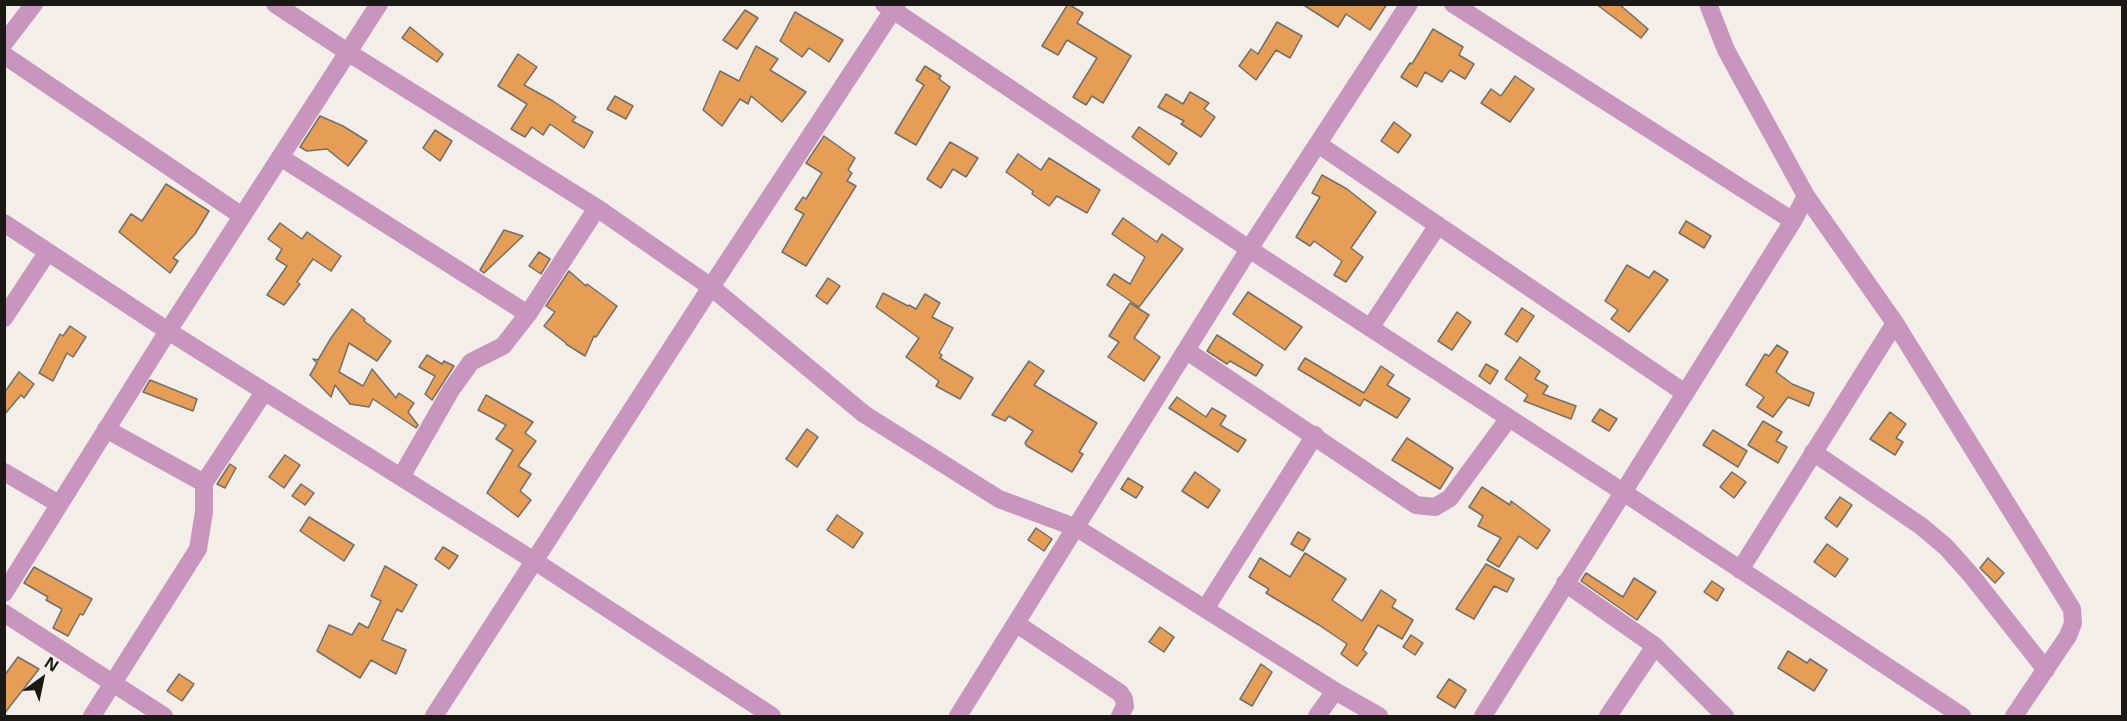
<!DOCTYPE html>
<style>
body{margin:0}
#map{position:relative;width:2127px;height:721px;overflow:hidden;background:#f3eee8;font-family:"Open Sans",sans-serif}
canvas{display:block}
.frame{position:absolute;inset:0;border:6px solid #1a1916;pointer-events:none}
.north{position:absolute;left:12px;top:649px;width:60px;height:60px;-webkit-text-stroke:4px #f3eee8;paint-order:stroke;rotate:33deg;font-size:16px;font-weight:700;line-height:24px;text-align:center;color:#1a1916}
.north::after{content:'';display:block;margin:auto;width:21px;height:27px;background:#1a1916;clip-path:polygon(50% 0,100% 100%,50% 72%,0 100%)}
</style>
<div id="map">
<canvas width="2127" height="721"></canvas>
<div class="frame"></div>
<div class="north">N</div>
</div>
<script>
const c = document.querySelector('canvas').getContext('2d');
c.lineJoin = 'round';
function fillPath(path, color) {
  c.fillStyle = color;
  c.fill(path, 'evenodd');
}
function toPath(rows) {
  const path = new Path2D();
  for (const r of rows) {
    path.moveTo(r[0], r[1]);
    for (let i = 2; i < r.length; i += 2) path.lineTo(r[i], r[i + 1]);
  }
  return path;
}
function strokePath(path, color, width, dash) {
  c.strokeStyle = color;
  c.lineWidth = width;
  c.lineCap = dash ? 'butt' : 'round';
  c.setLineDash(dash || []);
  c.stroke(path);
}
const building = toPath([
 [1068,4,1083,13,1077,23,1131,56,1103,103,1092,96,1086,105,1073,97,1097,58,1067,40,1058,55,1042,46,1068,4],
 [1302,4,1387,4,1370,30,1346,14,1338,27,1302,4],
 [1596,4,1619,4,1648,29,1641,38,1596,4],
 [745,10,758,18,737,49,723,40,745,10],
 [795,12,843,40,829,62,809,48,802,57,780,41,795,12],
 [1277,22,1302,36,1290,58,1276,50,1256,80,1239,66,1251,49,1258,54,1277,22],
 [410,27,443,54,437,62,402,38,410,27],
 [1433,29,1463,47,1459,55,1474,64,1465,79,1450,70,1442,82,1425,72,1417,87,1401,77,1410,63,1412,64,1433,29],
 [756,46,778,59,770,70,806,92,782,122,751,96,748,104,740,99,722,126,703,110,720,71,739,81,756,46],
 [518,54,537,67,524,85,553,101,576,117,572,121,593,132,584,148,550,124,543,135,532,127,525,137,511,129,527,104,498,86,518,54],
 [925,66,941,76,939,79,950,87,916,145,895,133,924,85,916,80,925,66],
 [1515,76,1534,89,1510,122,1481,103,1491,89,1501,96,1515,76],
 [1190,92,1209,103,1204,109,1215,117,1201,137,1181,124,1184,121,1158,107,1166,94,1183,104,1190,92],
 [615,96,633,106,626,119,607,109,615,96],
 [320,116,343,126,367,141,348,166,327,149,307,151,300,147,320,116],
 [1394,122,1411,135,1398,153,1381,141,1394,122],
 [1139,127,1177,153,1169,165,1132,137,1139,127],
 [435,130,452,141,440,161,423,148,435,130],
 [824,136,855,158,848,170,852,173,847,181,856,186,806,266,782,252,804,214,795,209,803,197,806,199,822,173,806,163,824,136],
 [950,142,978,158,966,177,953,169,941,188,927,179,950,142],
 [1018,154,1041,170,1049,158,1100,190,1087,213,1057,196,1049,206,1032,194,1033,191,1006,172,1018,154],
 [1322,175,1347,189,1376,212,1351,248,1363,257,1346,282,1334,275,1342,261,1314,241,1310,246,1296,237,1320,197,1312,193,1322,175],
 [166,184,209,211,195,234,173,258,178,261,170,273,119,232,131,214,142,221,166,184],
 [1123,218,1157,242,1162,234,1183,249,1139,307,1107,285,1114,274,1130,284,1145,257,1112,234,1123,218],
 [1686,221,1711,236,1704,248,1679,233,1686,221],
 [280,223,302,239,307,232,341,256,331,271,313,259,297,282,300,284,284,305,267,295,287,266,276,259,282,249,268,239,280,223],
 [504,230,523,236,484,273,480,270,504,230],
 [539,252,550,259,541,274,529,266,539,252],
 [1627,265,1649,278,1654,271,1668,280,1629,332,1611,319,1618,310,1605,301,1627,265],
 [569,271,586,286,587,284,617,306,596,337,594,336,585,356,566,344,566,343,544,326,555,312,546,306,569,271],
 [828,278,840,286,827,304,816,296,828,278],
 [1248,292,1302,327,1285,350,1233,314,1248,292],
 [883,293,908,306,909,305,916,309,925,294,940,303,932,317,953,328,939,353,942,355,940,358,973,378,960,399,936,386,939,381,906,357,919,338,876,307,883,293],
 [1130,303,1149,315,1134,338,1160,357,1144,381,1108,357,1119,342,1109,336,1130,303],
 [1522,308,1534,316,1517,342,1505,334,1522,308],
 [352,309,365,319,364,321,391,341,377,361,349,343,339,372,363,386,372,369,396,398,399,393,414,403,408,412,418,425,416,428,373,399,369,407,350,404,335,385,331,397,310,375,317,363,313,359,318,360,331,338,352,309],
 [1457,312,1471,322,1452,350,1438,341,1457,312],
 [70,326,86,337,73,357,67,353,53,381,39,373,60,334,63,336,70,326],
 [1217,335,1263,365,1256,376,1230,361,1227,364,1207,351,1217,335],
 [1777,345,1788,352,1776,372,1792,384,1814,393,1809,406,1788,397,1773,417,1757,407,1764,397,1746,385,1765,354,1769,356,1777,345],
 [427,355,442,364,444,361,454,366,432,400,425,394,435,376,419,367,427,355],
 [1520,357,1540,371,1535,379,1548,386,1543,394,1576,406,1571,419,1524,401,1528,395,1505,379,1520,357],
 [1305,358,1364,393,1381,366,1394,375,1387,385,1410,399,1397,418,1364,399,1360,406,1298,369,1305,358],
 [1029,361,1044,371,1034,385,1097,423,1079,452,1083,454,1072,472,1027,446,1025,443,1033,431,1009,416,1005,421,992,415,1029,361],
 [1486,364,1498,371,1490,384,1479,376,1486,364],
 [19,372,34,384,24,398,21,395,4,415,4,393,19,372],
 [150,380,197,399,193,411,143,392,150,380],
 [486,395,533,422,525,433,536,441,518,466,531,474,520,491,531,500,518,517,487,493,513,450,496,439,506,425,478,410,486,395],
 [1177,397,1206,417,1212,408,1226,416,1220,425,1246,440,1238,452,1169,408,1177,397],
 [1600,409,1617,419,1609,431,1592,421,1600,409],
 [1890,412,1906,424,1896,438,1903,442,1895,455,1870,439,1890,412],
 [1763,421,1782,432,1776,441,1787,447,1778,463,1748,445,1763,421],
 [807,429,818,437,797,467,786,459,807,429],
 [1713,430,1747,451,1738,467,1703,445,1713,430],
 [1407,438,1453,468,1440,489,1392,460,1407,438],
 [285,455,300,465,284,488,269,477,285,455],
 [230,464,236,468,225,488,217,484,230,464],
 [1195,472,1220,490,1208,508,1182,491,1195,472],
 [1732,472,1746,482,1734,498,1720,487,1732,472],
 [1128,478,1143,487,1136,498,1121,489,1128,478],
 [301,484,314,493,305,505,292,496,301,484],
 [1482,487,1510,505,1511,501,1550,530,1537,549,1519,536,1499,567,1487,560,1501,538,1478,526,1483,516,1469,507,1482,487],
 [1840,497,1852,505,1837,527,1825,518,1840,497],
 [837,515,863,533,853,548,827,530,837,515],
 [309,517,354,545,344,561,300,531,309,517],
 [1036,528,1052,539,1044,551,1028,540,1036,528],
 [1298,532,1310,539,1303,551,1291,544,1298,532],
 [1827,544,1848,559,1835,577,1814,562,1827,544],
 [443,547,458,556,449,569,435,559,443,547],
 [1305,553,1346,579,1332,600,1362,621,1381,590,1396,600,1392,607,1413,620,1402,639,1378,625,1363,650,1367,653,1357,666,1341,654,1347,644,1319,625,1266,593,1269,589,1249,577,1260,558,1290,577,1305,553],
 [1988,558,2004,573,1995,583,1980,568,1988,558],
 [1486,564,1514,579,1507,592,1494,586,1474,619,1456,609,1486,564],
 [385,566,417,585,402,612,397,609,382,640,406,650,396,674,371,660,360,678,317,651,329,625,352,635,359,623,368,628,381,601,371,596,385,566],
 [34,567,92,599,83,615,80,614,68,636,53,628,62,609,46,600,48,597,24,583,34,567],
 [1586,573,1623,597,1634,578,1656,592,1637,620,1581,581,1586,573],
 [1712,581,1724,589,1717,601,1704,592,1712,581],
 [1160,627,1174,637,1164,652,1149,642,1160,627],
 [1411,635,1423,643,1415,655,1403,647,1411,635],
 [1788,651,1807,663,1810,659,1827,670,1814,691,1778,668,1788,651],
 [18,657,39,669,4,714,4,676,18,657],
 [1261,664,1272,672,1252,706,1240,699,1261,664],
 [179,674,194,684,182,701,167,691,179,674],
 [1449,679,1466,690,1455,708,1437,697,1449,679]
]);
const minor = toPath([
 [275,4,349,53,597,208,711,287,864,414,999,499,1077,528,1335,691,1379,716],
 [884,4,1249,249,1623,492,1962,716],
 [1453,4,1793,221],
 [1708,4,1726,50,1806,196,1895,323,2072,609,2073,623,2068,636,2014,716],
 [4,43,34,4],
 [4,55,242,216],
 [1318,144,1685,393],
 [280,157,528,314],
 [4,223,168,331,533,560,772,716],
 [4,318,47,253],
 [1370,328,1438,225],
 [1187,351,1416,505,1435,507,1450,498,1509,418],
 [106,429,204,483],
 [1813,452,1921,526,1946,547,1971,575,2046,670],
 [4,472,59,504],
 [401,477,451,390,471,362,503,346,528,314,597,208],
 [1740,570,1895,323],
 [1565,583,1655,646,1725,716],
 [4,593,168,331,379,4],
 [1205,609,1315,435],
 [4,613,164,716],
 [1017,624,1120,693,1124,699,1125,706,1120,716],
 [92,716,198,549,204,512,204,483,264,392],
 [434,716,711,287,897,4],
 [958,716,1249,249,1409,4],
 [1317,716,1335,691],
 [1483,716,1793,221,1806,196],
 [1608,716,1655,646]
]);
fillPath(building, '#e69e56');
strokePath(building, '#746f6a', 1.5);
strokePath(minor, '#c895bf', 18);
</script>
